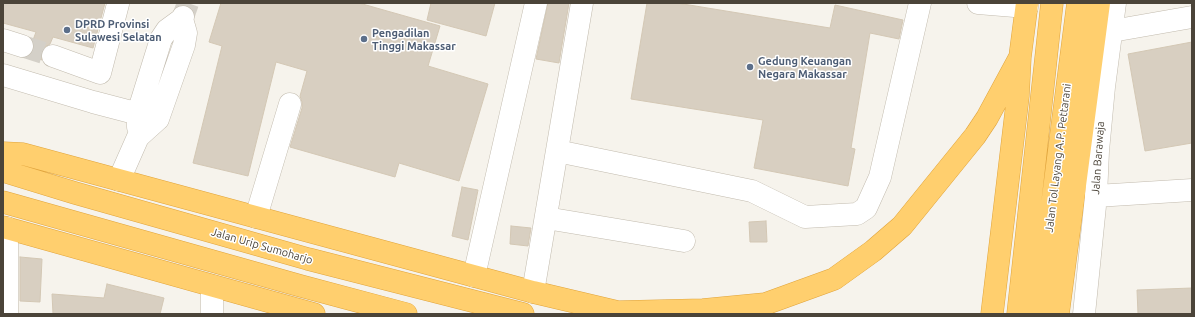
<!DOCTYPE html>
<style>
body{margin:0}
#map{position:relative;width:1195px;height:317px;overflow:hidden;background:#f6f3ec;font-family:Ubuntu,sans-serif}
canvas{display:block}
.frame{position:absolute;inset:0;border:4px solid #4b4439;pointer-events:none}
</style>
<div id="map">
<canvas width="1195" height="317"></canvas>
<div class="frame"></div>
</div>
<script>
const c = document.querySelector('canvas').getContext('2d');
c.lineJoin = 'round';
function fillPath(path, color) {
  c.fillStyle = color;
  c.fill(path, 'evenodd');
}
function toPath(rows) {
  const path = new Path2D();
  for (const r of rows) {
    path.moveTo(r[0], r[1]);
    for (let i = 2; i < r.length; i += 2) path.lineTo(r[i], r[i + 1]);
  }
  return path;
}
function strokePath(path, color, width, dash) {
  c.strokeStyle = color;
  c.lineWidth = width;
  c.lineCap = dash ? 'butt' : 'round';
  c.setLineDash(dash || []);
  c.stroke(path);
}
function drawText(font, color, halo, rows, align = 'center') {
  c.font = font + ' Ubuntu,sans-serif';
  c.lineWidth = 3;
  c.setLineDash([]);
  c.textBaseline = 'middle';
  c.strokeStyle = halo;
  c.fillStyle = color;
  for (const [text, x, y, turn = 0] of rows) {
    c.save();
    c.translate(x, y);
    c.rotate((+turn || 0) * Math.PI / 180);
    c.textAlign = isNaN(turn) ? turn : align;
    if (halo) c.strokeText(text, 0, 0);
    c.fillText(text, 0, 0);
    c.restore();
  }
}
const building = toPath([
 [3,3,105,3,93,48,53,37,50,44,45,47,41,51,42,60,30,56,34,49,34,44,33,40,36,32,3,23,3,3],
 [221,3,359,3,440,26,428,66,488,84,459,181,399,163,395,177,290,147,302,108,302,102,300,96,307,71,276,62,248,176,193,163,222,46,209,42,221,3],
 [431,3,495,3,486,36,427,20,431,3],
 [548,3,569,3,559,63,536,59,548,3],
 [647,3,677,3,830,28,835,5,903,20,899,39,870,33,851,148,855,149,848,186,754,168,763,120,631,99,647,3],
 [1192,42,1192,143,1145,151,1128,54,1192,42],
 [462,187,478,190,468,240,452,236,462,187],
 [766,221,767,242,750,242,749,222,766,221],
 [511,226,531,228,528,246,510,244,511,226],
 [20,257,42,259,40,302,20,301,20,257],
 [107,284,164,298,160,314,53,314,52,294,104,298,107,284],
 [1192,288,1192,314,1138,314,1137,290,1192,288]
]);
const minorTunnel = toPath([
 [183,17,188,3],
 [22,46,53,56]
]);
const minor = toPath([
 [978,3,1027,7],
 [1112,31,1192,17],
 [3,40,22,46],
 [53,56,100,73,118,4],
 [3,75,93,102,158,119],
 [138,127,138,113,161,39,167,30,182,19],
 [557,151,752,191,805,217,857,214,866,208,880,177,920,3],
 [119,180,138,137,158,119,184,45,186,33,182,19,183,17],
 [1096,196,1192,190],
 [256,217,290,104],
 [546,218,684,241],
 [7,228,7,314],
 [474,276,536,3],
 [212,286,212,314],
 [533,292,582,3],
 [1084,314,1096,196,1098,151,1104,87,1115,3]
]);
const highway = toPath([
 [3,153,23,154,533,292,626,314],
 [3,171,75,193,308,259,523,314],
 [3,202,301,286,406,314],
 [3,227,314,314],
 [619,312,703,310,765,304,834,279,873,251,902,226,975,136,987,118,1020,57],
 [992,314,1018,96,1020,57,1027,3],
 [1018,314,1052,3],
 [1038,314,1078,3],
 [1058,314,1099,3]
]);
const markers = [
 [67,30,4,"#5c6f8a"],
 [364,39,4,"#5c6f8a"],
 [750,67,4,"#5c6f8a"]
];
const serviceNames = [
 ["DPRD Provinsi",75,24],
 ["Sulawesi Selatan",75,37],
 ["Pengadilan",372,33],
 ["Tinggi Makassar",372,46],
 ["Gedung Keuangan",758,61],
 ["Negara Makassar",758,74]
];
const streetNames = [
 ["Jalan Tol Layang A.P. Pettarani",1058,158,-83],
 ["Jalan Barawaja",1098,158,-86],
 ["Jalan Urip Sumoharjo",262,246,16]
];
fillPath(building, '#d8cfc1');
strokePath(building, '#d3c7b4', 1);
strokePath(minorTunnel, '#d4d0c8', 22, [22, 11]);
strokePath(minor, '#c2bbae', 23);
strokePath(highway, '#e0a43c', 23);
strokePath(minor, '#fff', 22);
strokePath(highway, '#ffcf6e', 22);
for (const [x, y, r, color] of markers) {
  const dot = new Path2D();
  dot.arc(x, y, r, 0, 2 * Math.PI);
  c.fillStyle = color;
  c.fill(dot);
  strokePath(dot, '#fff', 1.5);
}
drawText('bold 11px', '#4e5e75', '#fff', serviceNames, 'left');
drawText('11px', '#4b4439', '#fff', streetNames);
</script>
